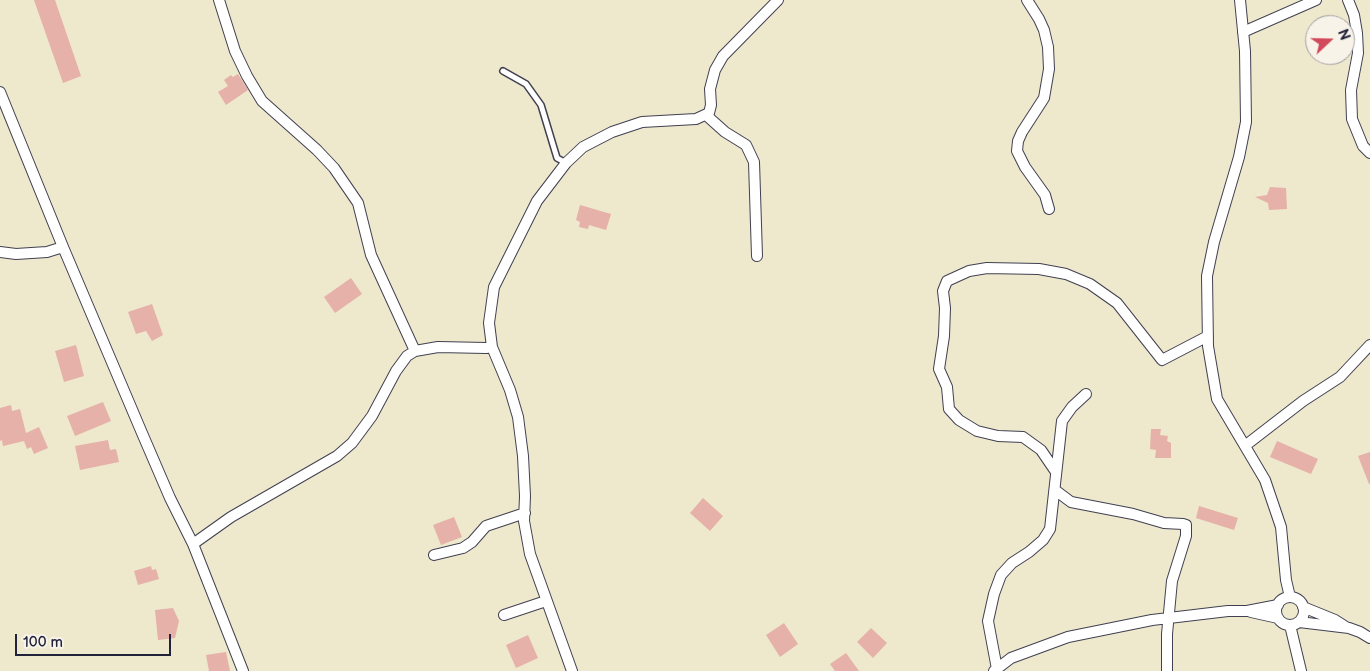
<!DOCTYPE html>
<style>
body{margin:0}
#map{position:relative;width:1370px;height:671px;overflow:hidden;background:#eee8cd;font-family:"Balsamiq Sans",sans-serif}
canvas{display:block}
.north{position:absolute;left:1305px;top:15px;width:50px;height:50px;box-sizing:border-box;background:#f7f3e8;border:1px solid #a29fa3;border-radius:50%;rotate:69deg;font-size:14px;font-weight:700;line-height:20px;text-align:center;color:#22223b}
.north::after{content:'';display:block;margin:auto;width:18px;height:22px;background:#d1495b;clip-path:polygon(50% 0,100% 100%,50% 72%,0 100%)}
.scale{position:absolute;left:15px;top:634px;width:156px;height:22px;box-sizing:border-box;border:2px solid #22223b;border-top:0;padding-left:6px;font-size:15px;line-height:18px;white-space:nowrap;color:#22223b;-webkit-text-stroke:4px #f7f3e8;paint-order:stroke}
</style>
<div id="map">
<canvas width="1370" height="671"></canvas>
<div class="north">N</div>
<div class="scale">100 m</div>
</div>
<script>
const c = document.querySelector('canvas').getContext('2d');
c.lineJoin = 'round';
function fillPath(path, color) {
  c.fillStyle = color;
  c.fill(path, 'evenodd');
}
function toPath(rows) {
  const path = new Path2D();
  for (const r of rows) {
    if (r.length === 3) {
      path.moveTo(r[0] + r[2], r[1]);
      path.arc(r[0], r[1], r[2], 0, 2 * Math.PI);
      continue;
    }
    path.moveTo(r[0], r[1]);
    for (let i = 2; i < r.length; i += 2) path.lineTo(r[i], r[i + 1]);
  }
  return path;
}
function strokePath(path, color, width, dash) {
  c.strokeStyle = color;
  c.lineWidth = width;
  c.lineCap = dash ? 'butt' : 'round';
  c.setLineDash(dash || []);
  c.stroke(path);
}
const building = toPath([
 [34,0,55,0,81,76,63,83],
 [238,74,248,90,226,105,218,92,228,86,224,80,231,75,233,77],
 [1270,187,1286,188,1287,209,1269,210,1268,203,1255,197,1267,195],
 [580,205,611,214,606,230,589,225,588,229,579,227,580,222,576,220],
 [351,278,362,294,335,313,324,297],
 [152,304,163,335,152,341,146,331,136,334,128,312],
 [76,345,84,376,64,382,55,351],
 [103,402,111,421,75,436,67,416],
 [11,405,12,411,20,409,26,433,39,427,48,448,34,454,31,447,27,449,24,441,3,446,2,440,0,441,0,408],
 [1151,429,1161,429,1160,435,1168,436,1167,441,1171,443,1171,458,1155,458,1156,450,1150,449],
 [108,440,110,450,116,449,119,462,80,470,75,446],
 [1277,441,1318,459,1311,474,1270,457],
 [1370,452,1370,484,1369,484,1358,456],
 [703,498,723,516,710,531,690,513],
 [1199,506,1238,518,1234,530,1196,518],
 [454,517,462,537,441,545,433,525],
 [151,566,152,570,156,569,159,579,138,585,134,571],
 [173,608,179,621,175,638,158,640,155,610],
 [784,623,798,644,780,657,766,635],
 [871,628,887,643,873,658,857,642],
 [528,635,538,658,516,668,506,645],
 [226,652,230,671,209,671,206,655],
 [846,653,859,671,835,671,830,664]
]);
const service = toPath([
 [503,71,526,84,541,105,557,158,566,163]
]);
const minor = toPath([
 [219,0,235,51,247,76,262,101,317,150,334,168,358,203,371,255,415,351],
 [1027,0,1039,19,1044,30,1048,47,1049,69,1044,98,1022,132,1018,141,1017,151,1025,167,1045,195,1049,209],
 [1240,0,1245,51,1246,122,1239,157,1214,242,1207,276,1208,346,1217,399,1265,480,1281,527,1286,580,1290,597],
 [1348,0,1354,15,1357,33,1358,53,1351,90,1352,119,1363,146,1370,153],
 [1243,32,1316,0],
 [0,92,63,247,142,433,170,498,193,544,243,671],
 [706,115,725,132,746,145,754,162,757,256],
 [0,252,16,254,47,252,63,247],
 [1246,445,1303,401,1340,377,1370,345],
 [1056,472,1041,450,1023,437,998,436,977,431,959,420,949,409,947,387,939,369,944,336,945,308,943,291,947,281,969,271,987,268,1039,269,1066,274,1090,284,1117,303,1162,360,1208,336],
 [1055,490,1071,502,1133,514,1164,523,1183,524,1186,525,1186,536,1172,581,1167,634,1167,671],
 [193,544,231,517,337,456,352,443,372,416,396,371,407,356,415,351,438,347,486,348,492,347],
 [434,555,463,548,472,542,486,526,525,513],
 [1290,611,14],
 [1303,607,1335,620,1346,627],
 [1251,612,1278,618],
 [504,615,546,601],
 [1299,622,1349,628,1360,632,1370,638],
 [1290,625,1301,671],
 [997,669,988,621,994,594,1001,575,1012,563,1029,552,1043,540,1050,529,1062,421,1072,407,1086,394],
 [572,671,530,554,524,521,525,496,523,456,518,417,510,390,492,347,489,323,494,287,537,201,566,163,583,147,612,132,642,122,696,119,709,113,711,105,710,89,715,70,723,56,778,0],
 [994,671,1011,658,1068,637,1152,620,1228,611,1247,611,1278,605]
]);
fillPath(building, '#e5b1a9');
strokePath(service, '#414051', 8);
strokePath(minor, '#414051', 12);
strokePath(service, '#fff', 5);
strokePath(minor, '#fff', 10);
</script>
